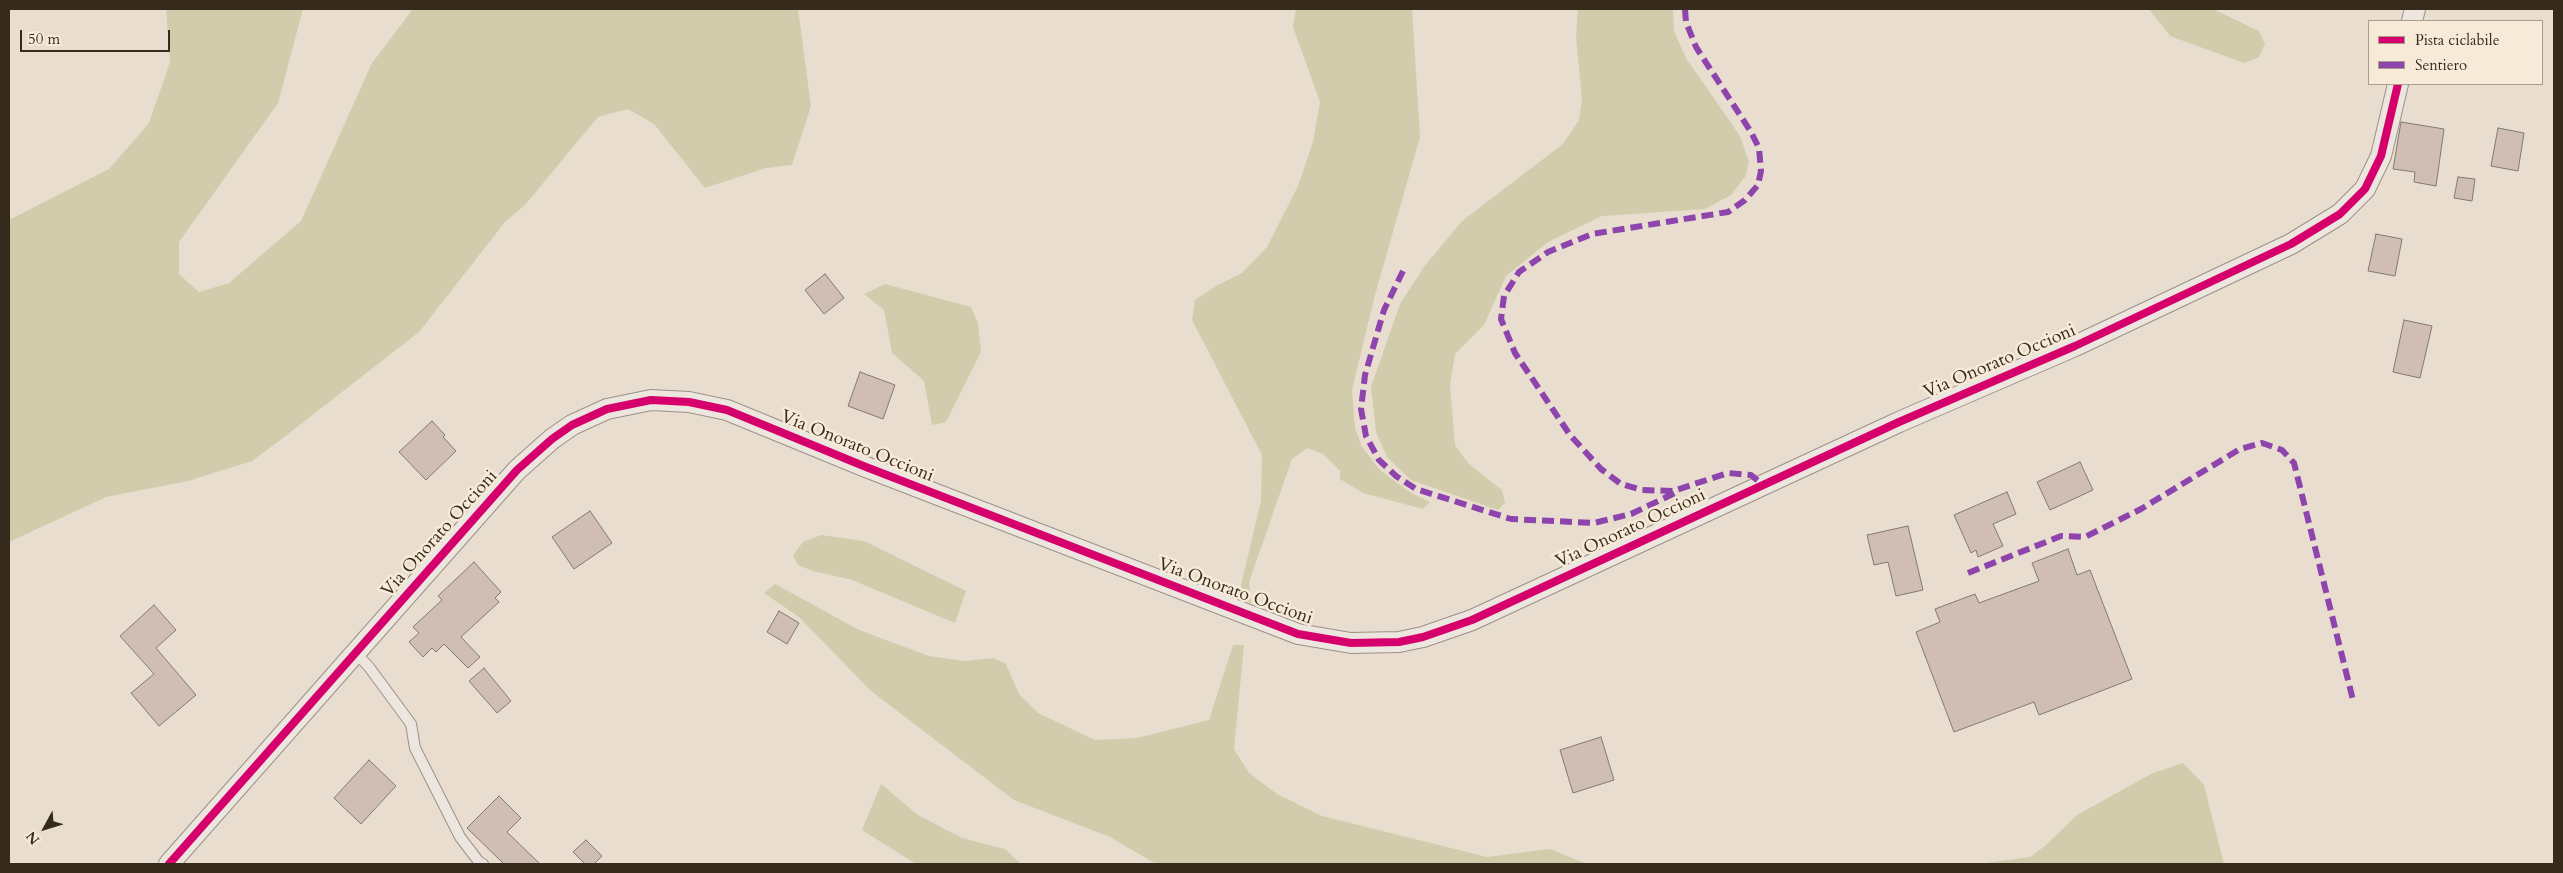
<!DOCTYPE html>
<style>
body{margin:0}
#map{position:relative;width:2563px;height:873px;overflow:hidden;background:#e8ddce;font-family:Cardo,serif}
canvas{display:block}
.frame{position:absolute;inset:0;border:10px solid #352a1b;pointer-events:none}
.legend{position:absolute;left:2368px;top:20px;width:175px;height:65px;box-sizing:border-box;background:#f7ead8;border:1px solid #a99d8c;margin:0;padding:6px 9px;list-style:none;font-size:15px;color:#352a1b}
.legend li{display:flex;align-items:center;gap:10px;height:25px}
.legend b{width:25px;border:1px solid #a99d8c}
.north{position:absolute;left:20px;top:803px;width:50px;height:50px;-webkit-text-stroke:4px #f7ead8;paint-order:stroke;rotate:231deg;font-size:14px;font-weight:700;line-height:20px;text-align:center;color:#352a1b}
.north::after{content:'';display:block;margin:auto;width:18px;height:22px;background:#352a1b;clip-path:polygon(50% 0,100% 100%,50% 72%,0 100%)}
.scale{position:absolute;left:20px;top:30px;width:150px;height:22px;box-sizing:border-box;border:2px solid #352a1b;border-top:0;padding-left:6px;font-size:15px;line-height:18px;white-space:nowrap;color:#352a1b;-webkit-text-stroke:4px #f7ead8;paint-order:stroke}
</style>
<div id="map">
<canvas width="2563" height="873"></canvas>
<div class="frame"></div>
<ul class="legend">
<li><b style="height:6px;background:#d6006c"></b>Pista ciclabile</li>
<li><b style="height:6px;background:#8e44ad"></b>Sentiero</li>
</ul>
<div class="north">N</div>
<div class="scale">50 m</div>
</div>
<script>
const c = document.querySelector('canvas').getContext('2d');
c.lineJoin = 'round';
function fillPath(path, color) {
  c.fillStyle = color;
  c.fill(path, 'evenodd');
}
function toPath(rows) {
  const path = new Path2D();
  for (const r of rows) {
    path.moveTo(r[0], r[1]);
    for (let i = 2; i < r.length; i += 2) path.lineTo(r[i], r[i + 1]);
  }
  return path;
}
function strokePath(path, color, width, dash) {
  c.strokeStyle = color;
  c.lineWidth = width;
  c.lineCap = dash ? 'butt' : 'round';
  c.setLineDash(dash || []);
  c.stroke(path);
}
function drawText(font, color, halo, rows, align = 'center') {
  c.font = font + ' Cardo,serif';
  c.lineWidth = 5;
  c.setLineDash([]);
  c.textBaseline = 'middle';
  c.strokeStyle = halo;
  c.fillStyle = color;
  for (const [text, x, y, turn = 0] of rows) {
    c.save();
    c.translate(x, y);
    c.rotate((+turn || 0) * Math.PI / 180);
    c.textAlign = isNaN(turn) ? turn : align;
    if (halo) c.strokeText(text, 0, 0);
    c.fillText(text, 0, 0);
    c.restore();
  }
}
const green = toPath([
 [166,9,303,9,278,103,179,242,179,274,199,292,229,283,301,221,372,63,413,9,798,9,811,106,792,165,766,168,705,188,654,124,628,109,598,117,525,205,505,222,419,332,279,441,252,461,188,481,106,497,9,542,9,220,109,169,149,123,170,62],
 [1296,9,1412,9,1420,137,1375,295,1352,390,1355,428,1362,447,1380,470,1411,493,1430,502,1423,509,1363,493,1340,479,1340,471,1323,454,1307,448,1292,459,1249,582,1251,603,1238,598,1261,501,1262,455,1192,320,1195,300,1216,286,1242,273,1267,247,1298,186,1313,142,1320,102,1293,27],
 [1578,9,1673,9,1674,31,1686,58,1740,136,1749,162,1745,177,1731,195,1705,209,1602,216,1548,242,1506,276,1484,325,1455,354,1450,385,1455,445,1469,464,1502,490,1505,503,1498,510,1411,480,1387,457,1376,432,1371,387,1400,304,1424,267,1462,221,1563,144,1579,120,1582,99,1576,37],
 [2149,9,2213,9,2259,31,2265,44,2259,57,2244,63,2170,36],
 [885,284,971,307,978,324,981,352,946,422,932,425,924,381,892,353,884,310,864,294],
 [821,535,864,541,966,591,955,623,852,580,813,571,798,565,793,555,803,542],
 [775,584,859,630,929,656,965,661,993,658,1006,664,1019,694,1038,713,1095,740,1137,738,1209,720,1233,645,1244,645,1234,749,1249,773,1277,794,1322,816,1487,857,1550,849,1587,864,1156,864,1110,837,1014,800,871,691,799,617,764,593],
 [2183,763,2204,785,2224,864,1978,864,2030,857,2046,845,2077,815,2151,774],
 [881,784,918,815,962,838,1005,849,1021,864,916,864,862,830]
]);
const building = toPath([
 [2401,122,2444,129,2436,186,2414,182,2415,172,2393,169,2401,122],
 [2498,128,2524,133,2518,171,2491,166,2498,128],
 [2458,177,2475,179,2472,201,2454,198,2458,177],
 [2376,234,2402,239,2395,276,2368,271,2376,234],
 [825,274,844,298,824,314,805,290,825,274],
 [2404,320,2432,326,2420,378,2393,372,2404,320],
 [860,372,895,385,883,419,848,406,860,372],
 [432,421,445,435,443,437,456,451,426,480,399,452,432,421],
 [2080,462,2093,490,2050,510,2037,482,2080,462],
 [2007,492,2016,514,1993,524,2003,546,1978,557,1976,550,1971,553,1954,515,2007,492],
 [590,511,612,543,574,569,552,537,590,511],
 [1908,526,1923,590,1896,596,1888,562,1874,565,1867,535,1908,526],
 [2068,549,2077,575,2090,570,2132,679,2039,715,2034,702,1954,732,1916,632,1940,622,1935,609,1975,594,1979,603,2039,581,2032,563,2068,549],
 [474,562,501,592,495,598,499,602,461,637,480,657,468,668,444,644,436,652,432,648,423,657,409,642,419,633,413,627,442,600,438,596,474,562],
 [154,605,176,630,156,648,196,695,159,726,131,693,154,674,120,636,154,605],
 [779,611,799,623,787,644,767,632,779,611],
 [484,668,511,701,497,713,469,681,484,668],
 [1601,737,1614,780,1573,793,1560,750,1601,737],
 [369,760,396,786,361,824,334,798,369,760],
 [499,796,521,818,507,832,540,864,504,864,467,828,499,796],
 [586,840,602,856,594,864,585,864,573,852,586,840]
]);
const lane = toPath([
 [355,652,369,667,411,724,415,748,460,837,479,862,483,864]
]);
const street = toPath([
 [2412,21,2415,9],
 [169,864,517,470,552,439,572,425,607,409,651,400,689,402,727,410,866,467,1298,634,1351,643,1399,642,1423,637,1472,620,1899,422,2075,346,2291,244,2340,214,2365,189,2381,156,2398,84]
]);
const quiet = toPath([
 [1685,9,1686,22,1696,47,1751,132,1759,148,1761,171,1758,185,1745,200,1728,212,1592,234,1548,252,1519,272,1504,296,1501,319,1515,353,1570,435,1601,469,1621,484,1642,490,1673,491,1728,473,1751,475,1763,485],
 [1403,271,1384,310,1365,375,1361,409,1366,436,1379,460,1396,476,1416,489,1511,519,1594,523,1631,514,1677,492],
 [1968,573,2061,536,2085,537,2141,509,2240,449,2262,443,2282,450,2294,463,2353,700]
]);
const cycleway = toPath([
 [169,864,517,470,552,439,572,425,607,409,651,400,689,402,727,410,866,467,1298,634,1351,643,1399,642,1423,637,1472,620,1899,422,2075,346,2291,244,2340,214,2365,189,2381,156,2398,84]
]);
const streetNames = [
 ["Via Onorato Occioni",2000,362,-23],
 ["Via Onorato Occioni",857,447,22],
 ["Via Onorato Occioni",1631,529,-25],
 ["Via Onorato Occioni",440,534,-48],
 ["Via Onorato Occioni",1235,592,20]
];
fillPath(green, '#d1cdac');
fillPath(building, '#d0beb4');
strokePath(building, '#817a70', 1);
strokePath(lane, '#9a9288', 12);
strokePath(street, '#9a9288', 22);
strokePath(lane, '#ece6df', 10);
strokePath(street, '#ece6df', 20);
strokePath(quiet, '#8e44ad', 6, [12, 6]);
strokePath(cycleway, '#d6006c', 8);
drawText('18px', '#352a1b', '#f7ead8', streetNames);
</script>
